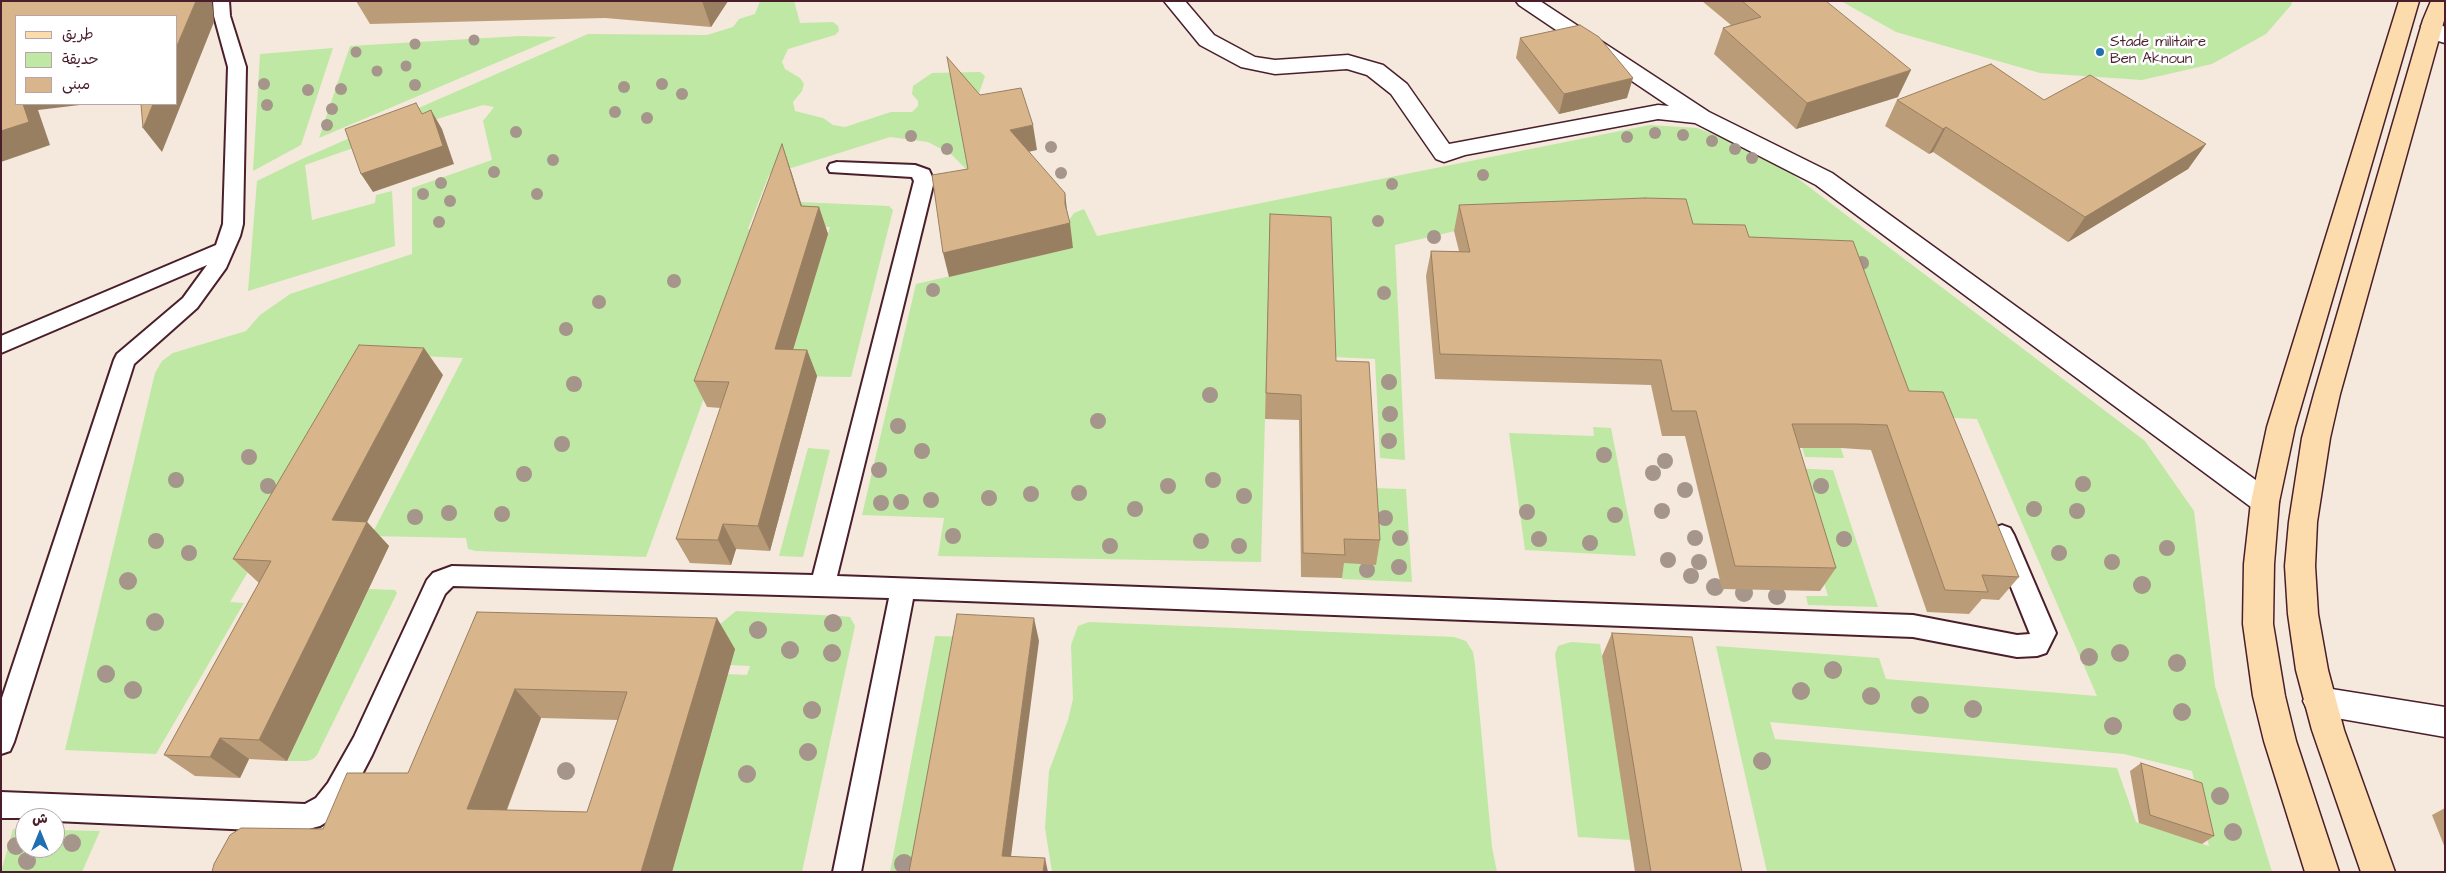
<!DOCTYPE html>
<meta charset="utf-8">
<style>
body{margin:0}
#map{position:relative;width:2446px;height:873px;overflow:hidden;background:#f4e9dc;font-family:"Architects Daughter","Playpen Sans Arabic",sans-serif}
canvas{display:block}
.frame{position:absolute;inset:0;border:2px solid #4a1f2b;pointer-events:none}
.legend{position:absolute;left:15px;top:15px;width:162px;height:90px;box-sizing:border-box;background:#fff;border:1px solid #b7a5aa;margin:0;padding:6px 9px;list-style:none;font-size:15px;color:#4a1f2b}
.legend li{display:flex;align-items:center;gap:10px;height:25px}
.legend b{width:25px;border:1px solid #b7a5aa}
.north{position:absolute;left:15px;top:808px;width:50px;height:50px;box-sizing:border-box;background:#fff;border:1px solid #b7a5aa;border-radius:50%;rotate:0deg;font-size:14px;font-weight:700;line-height:20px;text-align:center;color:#4a1f2b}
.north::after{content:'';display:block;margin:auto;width:18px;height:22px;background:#1f6fb2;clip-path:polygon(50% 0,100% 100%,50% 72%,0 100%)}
</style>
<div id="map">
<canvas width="2446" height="873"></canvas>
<div class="frame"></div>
<ul class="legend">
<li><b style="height:6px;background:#fcdcac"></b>طريق</li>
<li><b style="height:14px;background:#bee8a4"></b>حديقة</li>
<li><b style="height:14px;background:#d9b58b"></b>مبنى</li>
</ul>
<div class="north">ش</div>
</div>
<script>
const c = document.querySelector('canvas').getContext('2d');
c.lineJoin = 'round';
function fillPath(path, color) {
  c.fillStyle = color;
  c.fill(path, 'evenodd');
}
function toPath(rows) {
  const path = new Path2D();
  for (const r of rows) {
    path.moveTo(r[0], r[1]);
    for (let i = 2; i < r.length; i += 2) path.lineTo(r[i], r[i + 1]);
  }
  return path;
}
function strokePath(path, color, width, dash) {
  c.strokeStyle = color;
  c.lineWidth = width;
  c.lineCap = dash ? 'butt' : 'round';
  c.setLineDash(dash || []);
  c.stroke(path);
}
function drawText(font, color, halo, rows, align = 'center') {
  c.font = font + ' "Architects Daughter",sans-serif';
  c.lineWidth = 5;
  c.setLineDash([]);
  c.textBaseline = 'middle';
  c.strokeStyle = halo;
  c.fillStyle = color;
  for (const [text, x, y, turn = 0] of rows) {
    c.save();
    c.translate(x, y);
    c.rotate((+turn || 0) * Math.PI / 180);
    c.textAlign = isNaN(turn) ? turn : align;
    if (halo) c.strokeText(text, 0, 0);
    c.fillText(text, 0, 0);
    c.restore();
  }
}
const green = toPath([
 [760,1,794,1,800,23,833,22,838,26,839,31,835,35,788,49,782,62,785,69,800,78,804,84,802,91,793,102,795,111,823,118,833,125,845,127,891,112,912,112,918,106,918,101,912,94,913,86,932,73,980,72,985,76,977,99,968,113,958,117,969,172,951,154,928,142,890,137,769,175,748,229,765,231,646,557,476,551,468,549,466,538,371,536,463,358,378,354,230,602,244,603,156,754,65,750,155,373,162,361,173,353,246,331,260,315,290,294,412,254,412,188,492,160,483,121,494,107,483,105,427,122,305,165,312,220,375,203,376,195,392,191,395,246,248,291,257,181,304,158,588,34,707,35,733,27,739,19,755,14],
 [1841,1,2291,1,2292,4,2266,34,2212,64,2142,80,2040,73,1896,32],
 [520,36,557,37,319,138,350,46],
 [333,48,301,145,253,171,260,54],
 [1650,125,1697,128,1726,139,1788,171,2145,441,2194,511,2215,686,2272,872,1767,872,1716,646,1879,658,1886,679,2097,696,1977,419,1934,417,1841,448,1844,458,1805,457,1742,248,1455,231,1395,245,1405,460,1380,458,1375,359,1333,357,1265,419,1261,562,938,556,944,518,862,515,916,284,1073,248,1068,222,1074,213,1084,209,1097,236],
 [1770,722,2124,754,2192,771,2209,846,2136,822,2117,768,1775,739],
 [777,201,889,206,893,210,851,377,785,376,830,227,769,224],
 [1593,427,1611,428,1636,556,1525,550,1509,433,1594,436],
 [808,448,830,450,803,557,779,556],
 [1790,468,1833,470,1878,607,1808,605,1806,596,1828,596],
 [1372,488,1406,489,1412,582,1342,579,1341,563],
 [369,589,395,590,397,593,317,755,313,759,307,761,287,761],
 [736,611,840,616,850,617,855,626,802,872,672,872,728,674,747,675,750,666,730,665,714,629],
 [1089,622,1454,637,1466,641,1473,652,1475,665,1492,847,1497,872,1052,872,1045,828,1049,771,1068,720,1073,699,1071,645,1078,626],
 [935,636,964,637,922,872,890,872],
 [1571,642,1600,644,1631,840,1578,837,1555,654,1558,646],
 [13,829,25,830,25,848,55,848,55,830,100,831,82,872,1,872]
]);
const lane = toPath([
 [213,1,229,1,230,16,246,67,243,224,240,236,226,268,197,308,134,364,14,742,10,751,1,754,1,701,114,360,117,354,183,298,207,265,1,353,1,336,216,245,223,224,228,67,214,16,213,1],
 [837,162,915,165,929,170,934,181,837,576,1913,615,2017,635,2030,634,1990,535,1994,528,2002,525,2010,528,2014,535,2056,633,2046,653,2037,656,2017,657,1913,637,913,599,861,872,833,872,889,598,453,586,445,594,372,755,348,801,336,816,320,826,297,832,55,821,55,818,1,818,1,792,305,804,316,798,328,783,354,737,427,580,433,573,452,566,813,575,914,181,912,177,830,172,828,168,830,164,837,162]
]);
const street = toPath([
 [1164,1,1185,1,1214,35,1255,57,1275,60,1348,55,1383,65,1407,84,1449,144,1658,105,1669,106,1519,5,1516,1,1540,1,1709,112,1832,173,2275,494,2279,502,2275,510,2265,514,2255,510,1816,185,1695,123,1658,119,1465,155,1444,162,1436,159,1391,94,1367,75,1347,69,1275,74,1241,67,1200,45,1164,1],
 [2431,20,2445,27,2445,43,2438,41,2421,26,2424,22,2431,20],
 [2319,687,2445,707,2445,737,2319,715,2308,711,2303,701,2308,691,2319,687]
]);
const primary = toPath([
 [2399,1,2419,1,2295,427,2279,502,2274,564,2273,624,2285,696,2296,741,2339,872,2305,872,2264,741,2253,696,2243,624,2244,564,2251,502,2267,427,2399,1],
 [2431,1,2445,1,2445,17,2340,394,2330,438,2317,522,2315,566,2318,614,2328,670,2344,730,2395,872,2361,872,2312,730,2296,670,2288,614,2285,566,2289,522,2302,438,2314,394,2423,20,2431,1]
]);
const trees = [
 [474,40,5.5],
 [415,44,5.5],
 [356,52,5.5],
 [406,66,5.5],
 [377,71,5.5],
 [264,84,6],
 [662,84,6],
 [415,85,6],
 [624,87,6],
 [341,89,6],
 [308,90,6],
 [682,94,6],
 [267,105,6],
 [332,109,6],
 [615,112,6],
 [647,118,6],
 [327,125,6],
 [516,132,6],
 [1655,133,6],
 [1683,135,6],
 [911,136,6],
 [1627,137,6],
 [1712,141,6],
 [1051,147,6],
 [947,149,6],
 [1735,149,6],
 [1752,158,6],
 [553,160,6],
 [494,172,6],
 [1061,173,6],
 [1483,175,6],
 [441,183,6],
 [1392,184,6],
 [423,194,6],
 [537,194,6],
 [450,201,6],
 [1378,221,6],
 [439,222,6],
 [1434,237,7],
 [1862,263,7],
 [674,281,7],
 [933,290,7],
 [1384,293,7],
 [599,302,7],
 [566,329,7],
 [1389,382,8],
 [574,384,8],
 [1210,395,8],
 [1390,414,8],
 [1098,421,8],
 [898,426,8],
 [1389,441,8],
 [562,444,8],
 [922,451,8],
 [1604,455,8],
 [249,457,8],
 [1665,461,8],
 [879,470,8],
 [1653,473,8],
 [524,474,8],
 [176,480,8],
 [1213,480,8],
 [2083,484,8],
 [268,486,8],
 [1168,486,8],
 [1821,486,8],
 [1685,490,8],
 [1079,493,8],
 [1031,494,8],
 [1244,496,8],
 [989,498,8],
 [931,500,8],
 [901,502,8],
 [881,503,8],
 [1135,509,8],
 [2034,509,8],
 [1662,511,8],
 [2077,511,8],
 [1527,512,8],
 [449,513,8],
 [502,514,8],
 [1615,515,8],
 [415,517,8],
 [1385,518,8],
 [953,536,8],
 [1400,538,8],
 [1695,538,8],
 [1539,539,8],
 [1844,539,8],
 [156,541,8],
 [1201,541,8],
 [1590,543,8],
 [1110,546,8],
 [1239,546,8],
 [2167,548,8],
 [189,553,8],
 [2059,553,8],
 [1668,560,8],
 [1699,562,8],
 [2112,562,8],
 [1399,567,8],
 [1367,570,8],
 [1691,576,8],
 [128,581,9],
 [2142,585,9],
 [1715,587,9],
 [1744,593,9],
 [1777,596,9],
 [155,622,9],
 [833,623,9],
 [758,630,9],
 [790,650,9],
 [832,653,9],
 [2120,653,9],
 [2089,657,9],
 [2177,663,9],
 [1833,670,9],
 [106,674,9],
 [133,690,9],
 [1801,691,9],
 [1871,696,9],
 [1920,705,9],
 [1973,709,9],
 [812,710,9],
 [2182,712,9],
 [2113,726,9],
 [808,752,9],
 [1762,761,9],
 [566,771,9],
 [747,774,9],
 [2220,796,9],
 [2233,832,9],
 [72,843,9],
 [16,846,9],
 [27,861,9],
 [904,864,10]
];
const wall = toPath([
 [356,1,728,1,711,27,605,18,370,24],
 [1702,1,1826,1,1898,97,1796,129,1714,54,1723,28,1731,25],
 [1520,38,1627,98,1559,114,1516,58],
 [1897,100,2044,100,2206,144,2188,169,2068,242,1933,152,1929,154,1885,126],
 [791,171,802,206,819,207,828,234,793,350,807,350,817,376,770,551,736,549,731,565,690,563,676,539,721,408,707,407,694,381],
 [1459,205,1693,224,1749,237,1909,391,2019,577,1999,600,1982,599,1969,614,1927,612,1871,450,1841,448,1799,448,1836,568,1820,591,1722,589,1685,436,1662,436,1651,385,1435,379,1426,276,1431,251,1459,251,1454,231],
 [1270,214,1336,361,1380,540,1376,565,1344,563,1342,578,1301,577,1299,420,1265,419],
 [443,375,367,522,389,546,287,761,249,759,240,778,195,776,164,755,259,583,233,559],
 [477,612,735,649,672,872,323,829,408,773],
 [541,718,618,720,587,812,507,810],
 [1612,633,1742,872,1635,872,1602,656],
 [2141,763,2214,836,2202,844,2139,823,2130,771],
 [2445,808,2445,848,2432,815]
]);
const shadedWall = toPath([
 [196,1,212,1,214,22,162,152,143,128,153,104,176,104,176,48],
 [702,1,728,1,711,27],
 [1911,70,1898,97,1796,129,1807,103],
 [1633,78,1627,98,1559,114,1564,94],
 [23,104,88,104,38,110,50,145,1,162,1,131],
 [431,110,442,129,454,164,373,192,361,174],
 [1033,125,1037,150,1014,155,1010,130],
 [1946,127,1933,152,1929,154,1943,129],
 [782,144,791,171,810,233,801,206],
 [2206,144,2188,169,2068,242,2085,217],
 [1065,193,1068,218,1070,223,1073,248,949,277,943,253,1065,204],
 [819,207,828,234,785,376,775,349],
 [424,348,443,375,355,545,332,520],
 [807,350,817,376,770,551,758,526],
 [367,522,389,546,287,761,259,740],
 [723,524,736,549,731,565,718,540],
 [717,618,735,649,672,872,641,872],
 [1034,618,1039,641,1009,872,1002,856],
 [515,689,541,718,497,835,467,809],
 [220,738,249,759,240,778,210,757],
 [1045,858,1048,872,1043,872]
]);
const building = toPath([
 [1,1,196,1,176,48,176,16,16,16,16,104,23,104,29,122,1,131,1,1],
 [1742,1,1826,1,1911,70,1807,103,1723,28,1761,17,1742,1],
 [1580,25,1599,37,1633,78,1564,94,1520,38,1580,25],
 [947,57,980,95,1021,88,1033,125,1010,130,1065,193,1065,204,1070,223,943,253,932,175,968,169,947,57],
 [1991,64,2044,100,2090,75,2206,144,2085,217,1946,127,1943,129,1897,100,1991,64],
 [416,103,422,114,431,110,443,146,361,174,345,129,416,103],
 [141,104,153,104,143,128,141,104],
 [782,144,801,206,819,207,775,349,807,350,758,526,723,524,718,540,676,539,729,382,694,381,782,144],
 [1645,198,1686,199,1693,224,1745,225,1749,237,1853,241,1909,391,1943,392,2019,577,1982,575,1988,592,1945,590,1887,425,1855,424,1792,424,1836,568,1735,566,1696,411,1672,411,1661,360,1440,354,1431,251,1470,252,1459,205,1645,198],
 [1270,214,1331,217,1336,361,1369,362,1380,540,1344,539,1345,555,1303,553,1301,395,1266,393,1270,214],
 [359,345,424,348,332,520,367,522,259,740,220,738,210,757,164,755,271,561,233,559,359,345],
 [477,612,717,618,641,872,212,872,214,864,230,835,241,828,323,829,347,773,408,773,477,612],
 [515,689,627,692,587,812,467,809,515,689],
 [957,614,1034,618,1002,856,1045,858,1043,872,909,872,957,614],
 [1612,633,1692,637,1742,872,1651,872,1612,633],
 [2141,763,2202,783,2214,836,2150,815,2141,763]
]);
const markers = [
 [2100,52,5,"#1f6fb2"]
];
const farPoinames = [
 ["Stade militaire",2110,43],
 ["Ben Aknoun",2110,60]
];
fillPath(green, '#bee8a4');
strokePath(lane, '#4a1f2b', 4);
strokePath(street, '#4a1f2b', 3);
strokePath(primary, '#4a1f2b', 3);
fillPath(lane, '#fff');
fillPath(street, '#fff');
fillPath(primary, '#fcdcac');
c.fillStyle = '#a6958b';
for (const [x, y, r] of trees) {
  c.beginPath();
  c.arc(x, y, r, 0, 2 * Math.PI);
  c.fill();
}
fillPath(wall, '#bb9c78');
fillPath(shadedWall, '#987f61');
fillPath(building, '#d9b58b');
strokePath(building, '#987f61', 1);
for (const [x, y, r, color] of markers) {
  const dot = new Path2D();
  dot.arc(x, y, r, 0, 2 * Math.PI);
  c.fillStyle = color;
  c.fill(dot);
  strokePath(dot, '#fff', 2);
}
drawText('15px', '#4a1f2b', '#fff', farPoinames, 'left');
</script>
